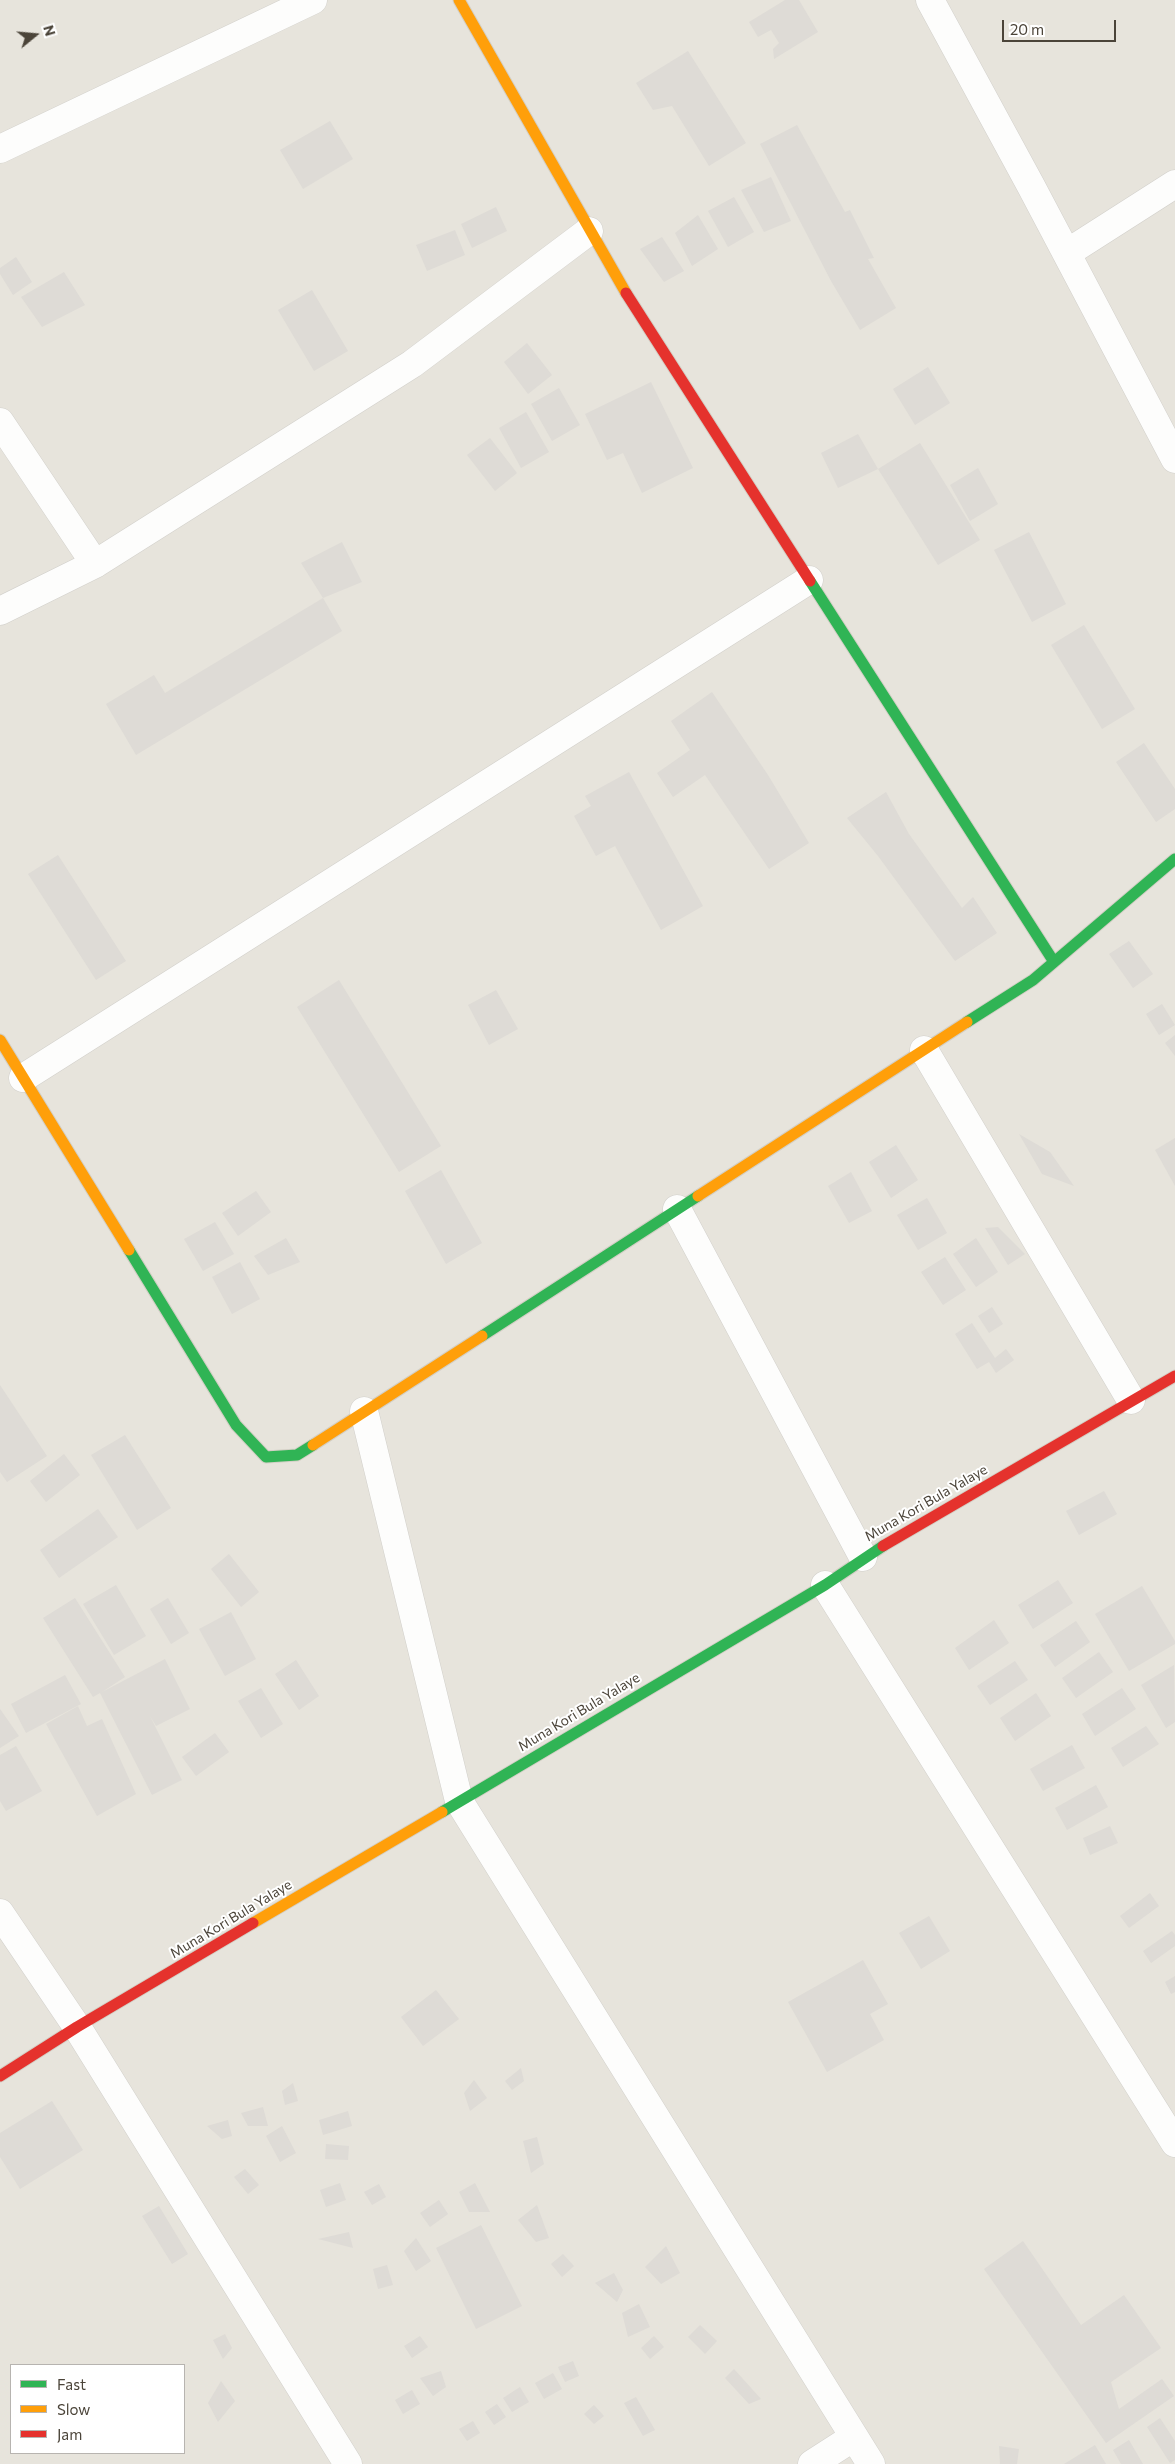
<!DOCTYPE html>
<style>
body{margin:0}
#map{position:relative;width:1175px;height:2464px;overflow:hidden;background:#f4f2ee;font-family:Commissioner,sans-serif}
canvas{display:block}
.legend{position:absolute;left:10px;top:2364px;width:175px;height:90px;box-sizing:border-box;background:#fff;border:1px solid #b7b4b0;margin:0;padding:6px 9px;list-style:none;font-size:15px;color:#4b4439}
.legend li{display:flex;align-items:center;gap:10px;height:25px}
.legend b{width:25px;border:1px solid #b7b4b0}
.north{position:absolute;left:10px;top:10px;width:50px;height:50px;-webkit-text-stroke:4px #fff;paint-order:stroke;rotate:73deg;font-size:14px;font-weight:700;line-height:20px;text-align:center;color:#4b4439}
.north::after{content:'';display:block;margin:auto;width:18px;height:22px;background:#4b4439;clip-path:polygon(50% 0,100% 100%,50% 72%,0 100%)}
.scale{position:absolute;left:1002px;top:20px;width:114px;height:22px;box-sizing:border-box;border:2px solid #4b4439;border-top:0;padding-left:6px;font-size:15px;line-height:18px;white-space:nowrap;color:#4b4439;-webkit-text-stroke:4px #fff;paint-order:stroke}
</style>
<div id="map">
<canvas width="1175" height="2464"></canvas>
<ul class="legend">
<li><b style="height:6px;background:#30b455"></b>Fast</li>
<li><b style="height:6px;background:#ff9f0a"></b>Slow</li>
<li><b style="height:6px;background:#e5322d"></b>Jam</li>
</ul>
<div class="north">N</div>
<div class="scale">20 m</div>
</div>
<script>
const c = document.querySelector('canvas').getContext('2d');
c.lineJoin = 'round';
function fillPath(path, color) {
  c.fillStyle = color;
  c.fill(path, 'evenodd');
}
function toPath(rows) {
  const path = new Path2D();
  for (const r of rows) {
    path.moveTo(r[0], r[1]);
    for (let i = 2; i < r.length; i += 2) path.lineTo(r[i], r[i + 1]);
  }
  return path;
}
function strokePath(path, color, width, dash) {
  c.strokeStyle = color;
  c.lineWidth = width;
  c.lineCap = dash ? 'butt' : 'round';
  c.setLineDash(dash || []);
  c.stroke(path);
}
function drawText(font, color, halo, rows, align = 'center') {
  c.font = font + ' Commissioner,sans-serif';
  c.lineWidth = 4;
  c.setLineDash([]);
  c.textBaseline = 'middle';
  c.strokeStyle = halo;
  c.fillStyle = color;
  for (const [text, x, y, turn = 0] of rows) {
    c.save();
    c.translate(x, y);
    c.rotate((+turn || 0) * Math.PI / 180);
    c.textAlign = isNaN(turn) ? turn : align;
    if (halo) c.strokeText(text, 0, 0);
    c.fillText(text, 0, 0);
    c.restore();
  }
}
const residential = toPath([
 [0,0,1175,0,1175,2464,0,2464],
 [11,2365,184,2365,184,2453,11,2453]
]);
const building = toPath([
 [785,0,799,0,818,32,774,59,773,49,779,43,771,30,758,37,749,22],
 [688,51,746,143,709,166,672,106,653,110,636,83],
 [330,121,353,159,303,189,280,150],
 [797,125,845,212,850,210,874,258,868,259,896,308,860,330,831,281,760,144],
 [771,177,791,221,764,232,741,190],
 [734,197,754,232,728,247,708,211],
 [496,207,507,231,472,248,461,224],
 [698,215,718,249,692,266,675,233],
 [455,230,465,255,427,271,416,245],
 [662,237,684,271,664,282,640,249],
 [16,257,32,282,13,295,0,274,0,268],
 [64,272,85,305,42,327,21,297],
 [312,290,348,351,314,371,278,310],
 [527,343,552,375,528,394,504,362],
 [928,367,950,403,915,425,893,389],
 [651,382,693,468,642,493,623,453,607,460,585,414],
 [559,388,580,425,552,441,531,404],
 [526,412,549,452,521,468,499,428],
 [858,434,878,469,838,488,821,453],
 [490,438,517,473,495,491,467,455],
 [920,443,980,540,938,565,878,469],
 [978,468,998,504,970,521,950,485],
 [1029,532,1066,604,1032,622,994,550],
 [342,542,362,582,323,598,342,631,136,755,106,704,154,675,165,693,323,598,301,563],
 [1084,625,1135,709,1102,729,1051,645],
 [712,692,768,775,809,843,769,869,705,775,673,797,657,773,690,750,671,721],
 [1144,743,1175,789,1175,809,1156,822,1116,762],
 [629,772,703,906,661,930,615,846,596,856,574,816,591,806,585,796],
 [886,792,909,834,962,908,973,897,997,933,955,961,878,856,847,818],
 [58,855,126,961,96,980,28,874],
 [1129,941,1153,974,1133,988,1109,954],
 [339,980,441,1146,399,1172,297,1007],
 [496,990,518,1029,489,1045,468,1005],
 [1162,1004,1175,1025,1159,1035,1146,1014],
 [1175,1035,1175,1056,1165,1043],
 [1019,1134,1050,1152,1074,1186,1042,1174],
 [1175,1138,1175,1186,1155,1150],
 [896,1145,918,1180,891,1198,869,1162],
 [441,1170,482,1243,446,1264,405,1191],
 [851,1172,872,1211,849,1223,828,1186],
 [256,1191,271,1212,238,1236,222,1213],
 [927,1198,947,1233,918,1250,897,1215],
 [215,1222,234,1254,203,1271,184,1239],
 [998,1227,1025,1254,1008,1265,985,1228],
 [286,1238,300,1262,268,1275,254,1256],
 [976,1238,998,1272,976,1287,953,1254],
 [945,1257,966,1290,943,1305,921,1272],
 [240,1262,260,1299,232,1314,212,1277],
 [992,1307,1003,1324,989,1333,978,1316],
 [972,1323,995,1358,1006,1349,1014,1360,996,1373,989,1362,977,1369,955,1334],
 [0,1385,47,1456,7,1482,0,1472],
 [125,1435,171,1508,137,1530,91,1455],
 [64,1454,80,1475,46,1502,30,1481],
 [1104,1491,1117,1514,1079,1535,1066,1511],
 [98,1509,118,1537,59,1578,40,1550],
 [229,1554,259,1592,241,1607,211,1569],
 [1058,1580,1073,1603,1033,1629,1018,1605],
 [116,1585,146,1636,114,1655,83,1604],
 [1142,1586,1175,1641,1175,1644,1129,1671,1095,1614],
 [75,1598,125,1677,102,1692,165,1659,190,1709,156,1726,150,1716,182,1780,152,1795,100,1693,93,1697,43,1618],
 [168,1598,189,1633,171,1644,150,1609],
 [231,1612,256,1659,225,1676,199,1629],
 [994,1620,1009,1643,969,1670,955,1648],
 [1076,1621,1090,1642,1055,1667,1040,1645],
 [1099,1652,1113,1672,1076,1698,1062,1678],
 [296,1660,319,1696,299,1710,275,1674],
 [1015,1661,1028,1680,990,1705,977,1686],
 [1174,1665,1175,1722,1166,1728,1141,1685],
 [65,1675,81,1704,26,1733,11,1704],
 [261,1688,283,1724,261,1738,238,1701],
 [1122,1688,1136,1709,1095,1736,1082,1714],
 [1036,1693,1051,1716,1015,1741,1000,1718],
 [78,1706,87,1726,102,1719,136,1794,97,1816,46,1724],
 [0,1709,19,1736,0,1748],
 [1146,1726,1159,1744,1123,1767,1111,1748],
 [215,1733,229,1752,196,1776,182,1757],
 [1072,1745,1085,1768,1043,1791,1030,1769],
 [16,1746,42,1791,6,1811,0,1801,0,1755],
 [1096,1785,1108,1807,1067,1830,1055,1808],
 [1110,1826,1118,1843,1090,1855,1083,1838],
 [1150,1893,1159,1906,1129,1928,1120,1916],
 [929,1916,950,1951,921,1969,899,1933],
 [1172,1931,1175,1935,1175,1946,1151,1963,1143,1951],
 [863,1960,888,2004,870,2014,884,2040,827,2072,788,2002],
 [1175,1976,1175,1992,1171,1994,1165,1982],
 [436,1990,459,2019,423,2046,401,2017],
 [521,2068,524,2081,512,2090,505,2081],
 [474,2080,487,2098,470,2111,464,2093],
 [293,2083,298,2101,285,2105,282,2091],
 [52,2101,83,2150,20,2189,0,2157,0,2133],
 [263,2107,268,2126,248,2126,241,2113],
 [348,2111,352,2126,323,2135,319,2120],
 [228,2120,232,2136,222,2139,207,2126],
 [282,2126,296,2153,280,2162,266,2136],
 [537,2137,544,2164,531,2173,523,2141],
 [326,2144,349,2146,348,2160,325,2159],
 [245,2169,259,2185,248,2194,234,2177],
 [340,2183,346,2200,326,2207,320,2190],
 [475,2183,490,2212,469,2212,459,2192],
 [379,2184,386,2197,372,2205,364,2192],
 [439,2200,448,2214,430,2227,420,2213],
 [537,2205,549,2238,536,2242,518,2220],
 [159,2206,188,2254,172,2264,142,2216],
 [481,2225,522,2306,476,2329,436,2248],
 [349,2232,353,2248,318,2239],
 [416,2238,431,2261,416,2271,404,2251],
 [1023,2241,1081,2325,1124,2295,1161,2348,1111,2382,1119,2409,1162,2379,1174,2396,1106,2443,984,2269],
 [666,2246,680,2273,661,2284,645,2267],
 [563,2254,574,2266,562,2277,551,2264],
 [387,2265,393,2285,378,2289,373,2269],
 [614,2273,623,2290,617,2302,595,2283],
 [639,2304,650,2327,628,2337,622,2313],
 [700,2325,717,2341,705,2354,688,2337],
 [225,2334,232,2348,223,2359,213,2340],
 [420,2336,428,2347,412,2358,404,2346],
 [654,2336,664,2347,650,2359,641,2348],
 [573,2361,579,2376,565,2382,558,2367],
 [734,2369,761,2399,749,2404,725,2378],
 [441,2371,446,2387,433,2396,420,2378],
 [553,2373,562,2389,544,2399,535,2383],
 [221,2381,235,2401,218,2422,208,2403],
 [520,2387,529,2402,512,2412,503,2398],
 [412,2390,420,2404,403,2414,395,2400],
 [636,2397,655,2430,643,2436,624,2403],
 [497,2404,506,2417,494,2425,485,2412],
 [594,2405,604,2416,594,2424,584,2414],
 [1160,2418,1175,2441,1175,2460,1170,2463,1147,2427],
 [473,2421,480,2433,467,2441,459,2429],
 [1129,2440,1143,2464,1121,2464,1113,2450],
 [1095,2445,1106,2464,1064,2464],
 [999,2446,1019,2449,1017,2464,1000,2464]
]);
const street = toPath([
 [930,0,1031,186,1175,459],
 [0,149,313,0],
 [1067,253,1175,184],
 [0,422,95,564],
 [0,611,95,564,412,364,589,231],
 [924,1050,1131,1400],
 [23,1078,809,580],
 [677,1209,863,1557],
 [364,1411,459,1801,871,2464],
 [825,1585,1175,2143],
 [0,1913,77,2027,348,2464],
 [812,2464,854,2437]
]);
const fast = toPath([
 [810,581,1054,962],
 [967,1022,1033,980,1175,859],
 [129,1250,236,1425,266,1457,297,1455,313,1445],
 [482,1336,698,1196],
 [442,1812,825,1585,883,1546]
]);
const slow = toPath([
 [459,0,626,293],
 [0,1040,129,1250],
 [698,1196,967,1022],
 [313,1445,482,1336],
 [253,1923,442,1812]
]);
const jam = toPath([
 [626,293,810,581],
 [883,1546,1175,1376],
 [0,2076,77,2027,253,1923]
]);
const streetNames = [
 ["Muna Kori Bula Yalaye",926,1503,-30],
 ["Muna Kori Bula Yalaye",579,1712,-31],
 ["Muna Kori Bula Yalaye",231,1919,-31]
];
fillPath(residential, '#e7e4dc');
fillPath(building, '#dedbd6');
strokePath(street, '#d2d0cb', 29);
strokePath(fast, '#d3cfc5', 13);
strokePath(slow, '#d3cfc5', 13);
strokePath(jam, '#d3cfc5', 13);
strokePath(street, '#fdfdfc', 28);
strokePath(fast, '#30b455', 11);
strokePath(slow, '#ff9f0a', 11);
strokePath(jam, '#e5322d', 11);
drawText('14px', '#4b4439', '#fff', streetNames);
</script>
